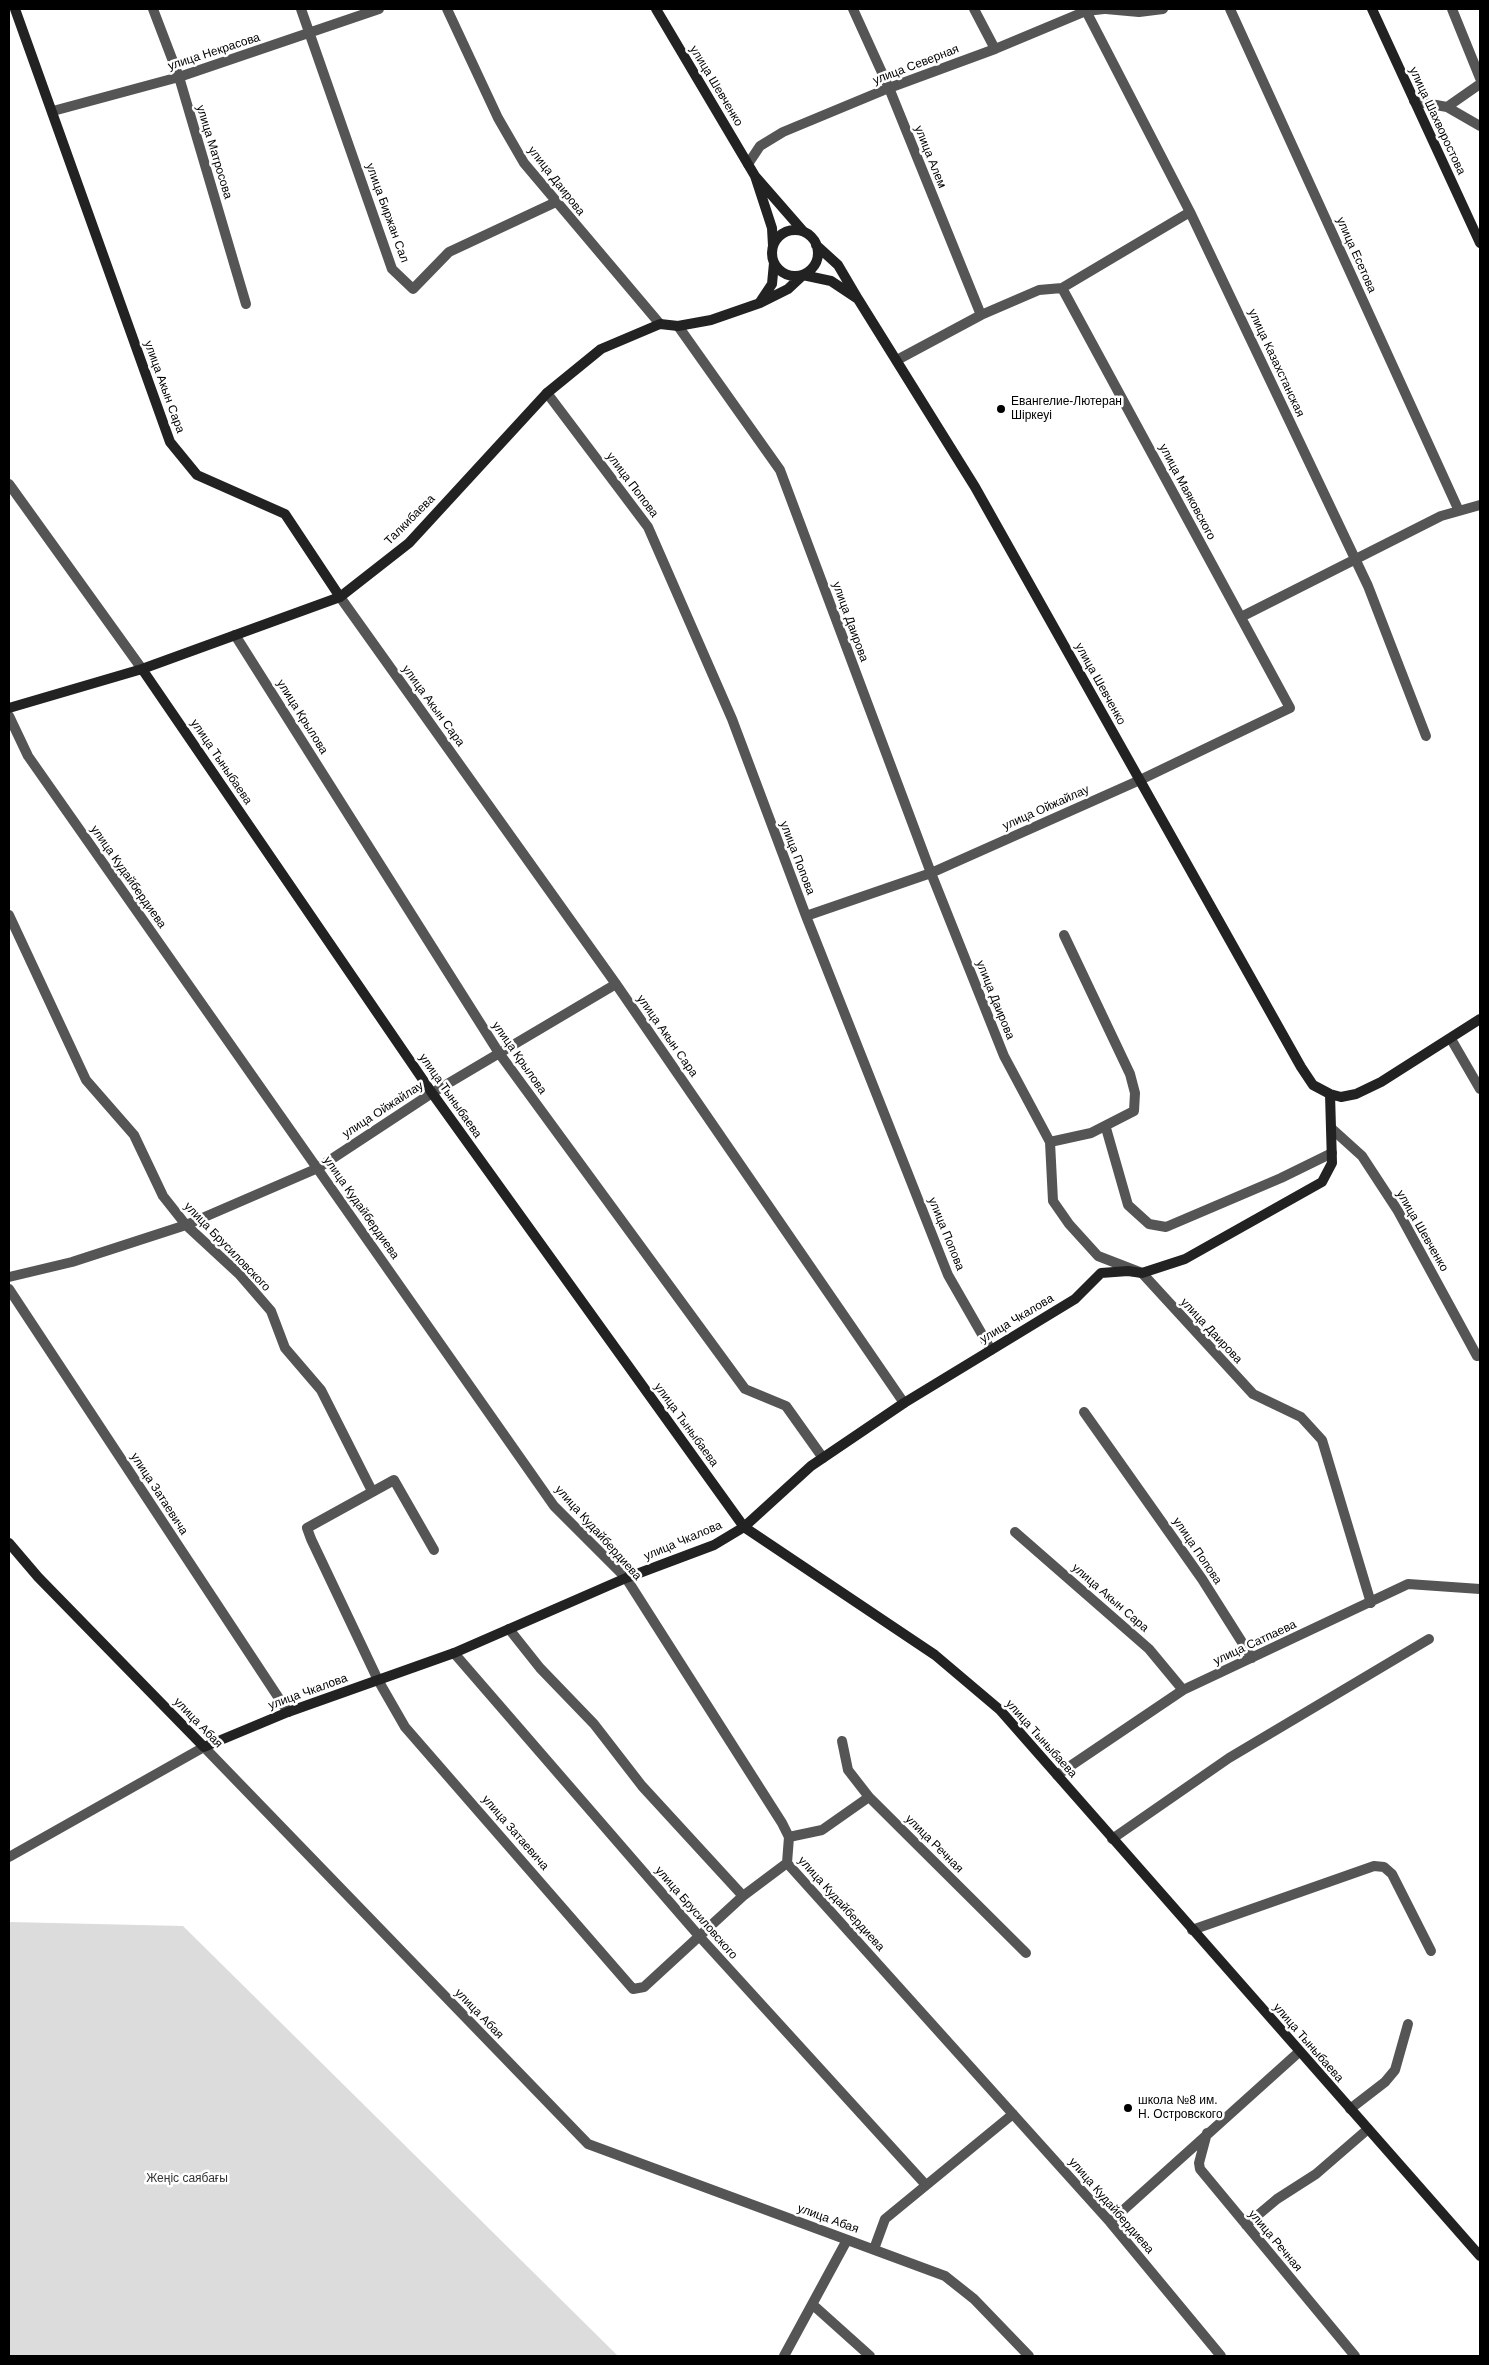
<!DOCTYPE html>
<meta charset="utf-8">
<style>
body{margin:0}
#map{position:relative;width:1489px;height:2365px;overflow:hidden;background:#fff;font-family:Arial,sans-serif}
canvas{display:block}
.frame{position:absolute;inset:0;border:10px solid #000;pointer-events:none}
</style>
<div id="map">
<canvas width="1489" height="2365"></canvas>
<div class="frame"></div>
</div>
<script>
const c = document.querySelector('canvas').getContext('2d');
c.lineJoin = 'round';
function fillPath(path, color) {
  c.fillStyle = color;
  c.fill(path, 'evenodd');
}
function toPath(rows) {
  const path = new Path2D();
  for (const r of rows) {
    if (r.length === 3) {
      path.moveTo(r[0] + r[2], r[1]);
      path.arc(r[0], r[1], r[2], 0, 2 * Math.PI);
      continue;
    }
    path.moveTo(r[0], r[1]);
    for (let i = 2; i < r.length; i += 2) path.lineTo(r[i], r[i + 1]);
  }
  return path;
}
function strokePath(path, color, width, dash) {
  c.strokeStyle = color;
  c.lineWidth = width;
  c.lineCap = dash ? 'butt' : 'round';
  c.setLineDash(dash || []);
  c.stroke(path);
}
function drawText(font, color, halo, rows, align = 'center') {
  c.font = font + ' Arial,sans-serif';
  c.lineWidth = 5;
  c.setLineDash([]);
  c.textBaseline = 'middle';
  c.strokeStyle = halo;
  c.fillStyle = color;
  for (const [text, x, y, turn = 0] of rows) {
    c.save();
    c.translate(x, y);
    c.rotate((+turn || 0) * Math.PI / 180);
    c.textAlign = isNaN(turn) ? turn : align;
    if (halo) c.strokeText(text, 0, 0);
    c.fillText(text, 0, 0);
    c.restore();
  }
}
const green = toPath([
 [9,1922,183,1926,618,2356,9,2356]
]);
const street = toPath([
 [153,9,179,77,246,304],
 [301,9,392,269,413,289,449,252,556,202],
 [447,9,498,118,524,163,660,324],
 [853,9,889,88,981,315],
 [974,9,995,49],
 [1085,9,1190,212,1368,586,1426,736],
 [1106,9,1139,12,1163,9],
 [1230,9,1459,511],
 [1452,9,1480,78],
 [1414,101,1447,107,1480,126],
 [1447,107,1480,84],
 [53,111,179,77,379,9],
 [748,164,760,146,783,132,889,88,995,49,1086,11,1104,9],
 [678,326,780,470,931,873,1004,1056,1050,1142,1053,1201,1069,1224,1098,1256,1142,1273,1253,1394,1301,1417,1322,1440,1371,1603],
 [897,360,981,315,1039,290,1062,288,1190,212],
 [547,393,648,527,732,719,806,916,948,1275,991,1350],
 [9,484,142,669],
 [340,597,616,984,904,1403],
 [1241,617,1441,516,1480,505],
 [235,635,499,1053,745,1389,786,1406,823,1458],
 [9,716,28,756,554,1506,626,1578,782,1823,789,1837,787,1863,1110,2222,1221,2356],
 [9,915,86,1080,134,1135,163,1196,186,1225,239,1274,271,1311,285,1348,321,1390,372,1491],
 [806,916,931,873,1140,780,1290,708,1062,288],
 [1451,1039,1480,1089],
 [1106,1128,1128,1205,1149,1224,1166,1227,1281,1178,1332,1153],
 [1331,1128,1362,1156,1398,1211,1477,1356],
 [1050,1142,1091,1133,1134,1111,1135,1093,1130,1074,1064,935],
 [9,1277,72,1262,186,1225,318,1168,432,1093,616,984],
 [9,1289,288,1712],
 [1084,1412,1202,1579,1252,1658],
 [1015,1532,1149,1649,1183,1690],
 [434,1550,394,1480,307,1528,311,1539,378,1680,405,1727,633,1989,644,1987,743,1896,787,1863],
 [509,1629,540,1668,594,1724,642,1786,743,1896],
 [454,1653,699,1936,925,2184],
 [842,1741,848,1770,869,1797,1026,1953],
 [1057,1775,1183,1690,1408,1584,1480,1589],
 [789,1837,822,1830,869,1797],
 [1112,1839,1229,1758,1429,1639],
 [9,1857,204,1747,588,2144,945,2276,974,2299,1029,2356],
 [1192,1930,1374,1866,1384,1867,1392,1874,1431,1951],
 [1350,2109,1385,2082,1395,2070,1408,2024],
 [1207,2133,1199,2163,1200,2169,1355,2356],
 [1110,2222,1299,2052],
 [1246,2225,1277,2199,1316,2174,1368,2129],
 [874,2249,885,2219,1013,2114],
 [812,2304,870,2356],
 [784,2356,847,2240]
]);
const secondary = toPath([
 [15,9,170,442,197,475,285,514,340,597],
 [656,9,755,176],
 [1372,9,1480,243],
 [795,253,23],
 [773,246,772,228,755,176,803,231],
 [858,299,975,487,1301,1067,1313,1085,1330,1094,1341,1097,1356,1094,1381,1082,1480,1019],
 [760,302,772,284,774,263],
 [142,669,432,1093,744,1527,935,1655,1000,1710,1480,2256],
 [9,708,142,669,340,597,409,543,547,393,601,349,660,324,678,326,711,320,760,303,788,289,803,275,831,281,858,299,838,265,816,245],
 [9,1543,38,1577,204,1747,288,1712,454,1653,626,1578,714,1545,744,1527,811,1466,904,1403,1075,1299,1101,1273,1128,1271,1142,1273,1185,1259,1322,1182,1332,1163,1330,1094]
]);
const markers = [
 [1001,409,5,"#000"],
 [1128,2108,5,"#000"]
];
const streetNames = [
 ["улица Некрасова",214,52,-18],
 ["улица Северная",916,65,-21],
 ["улица Шевченко",716,86,59],
 ["улица Шахворостова",1437,121,65],
 ["улица Матросова",214,152,73],
 ["улица Алем",930,157,68],
 ["улица Даирова",556,181,52],
 ["улица Биржан Сал",387,213,70],
 ["улица Есетова",1356,255,66],
 ["улица Казахстанская",1276,363,65],
 ["улица Акын Сара",164,387,70],
 ["улица Попова",632,485,53],
 ["улица Маяковского",1187,492,62],
 ["Талкибаева",410,520,-45],
 ["улица Даирова",850,622,70],
 ["улица Шевченко",1100,684,61],
 ["улица Акын Сара",433,706,54],
 ["улица Крылова",302,717,58],
 ["улица Тыныбаева",221,762,56],
 ["улица Ойжайлау",1046,808,-24],
 ["улица Попова",797,858,69],
 ["улица Кудайбердиева",128,877,55],
 ["улица Даирова",995,1000,68],
 ["улица Акын Сара",667,1036,55],
 ["улица Крылова",519,1058,55],
 ["улица Тыныбаева",450,1096,55],
 ["улица Ойжайлау",383,1110,-33],
 ["улица Кудайбердиева",361,1208,55],
 ["улица Шевченко",1422,1231,60],
 ["улица Попова",946,1234,68],
 ["улица Брусиловского",227,1247,46],
 ["улица Чкалова",1017,1319,-31],
 ["улица Даирова",1211,1331,47],
 ["улица Тыныбаева",686,1425,54],
 ["улица Затаевича",159,1494,57],
 ["улица Кудайбердиева",598,1533,48],
 ["улица Чкалова",683,1541,-23],
 ["улица Попова",1197,1551,56],
 ["улица Акын Сара",1110,1598,41],
 ["улица Сатпаева",1255,1643,-25],
 ["улица Чкалова",308,1692,-20],
 ["улица Абая",198,1723,46],
 ["улица Тыныбаева",1041,1739,48],
 ["улица Затаевича",515,1833,49],
 ["улица Речная",934,1844,45],
 ["улица Кудайбердиева",841,1904,48],
 ["улица Брусиловского",696,1913,49],
 ["улица Абая",479,2014,46],
 ["улица Тыныбаева",1308,2043,49],
 ["улица Кудайбердиева",1111,2206,49],
 ["улица Абая",828,2219,20],
 ["улица Речная",1275,2241,50]
];
const poiNames = [
 ["Евангелие-Лютеран",1011,402],
 ["Шіркеуі",1011,416],
 ["школа №8 им.",1138,2101],
 ["Н. Островского",1138,2115]
];
const parkNames = [
 ["Жеңіс саябағы",187,2179]
];
fillPath(green, '#dcdcdc');
strokePath(street, '#555', 10);
strokePath(secondary, '#222', 10);
for (const [x, y, r, color] of markers) {
  const dot = new Path2D();
  dot.arc(x, y, r, 0, 2 * Math.PI);
  c.fillStyle = color;
  c.fill(dot);
  strokePath(dot, '#fff', 2);
}
drawText('12px', '#000', '#fff', streetNames);
drawText('12px', '#000', '#fff', poiNames, 'left');
drawText('12px', '#333', '#fff', parkNames);
</script>
